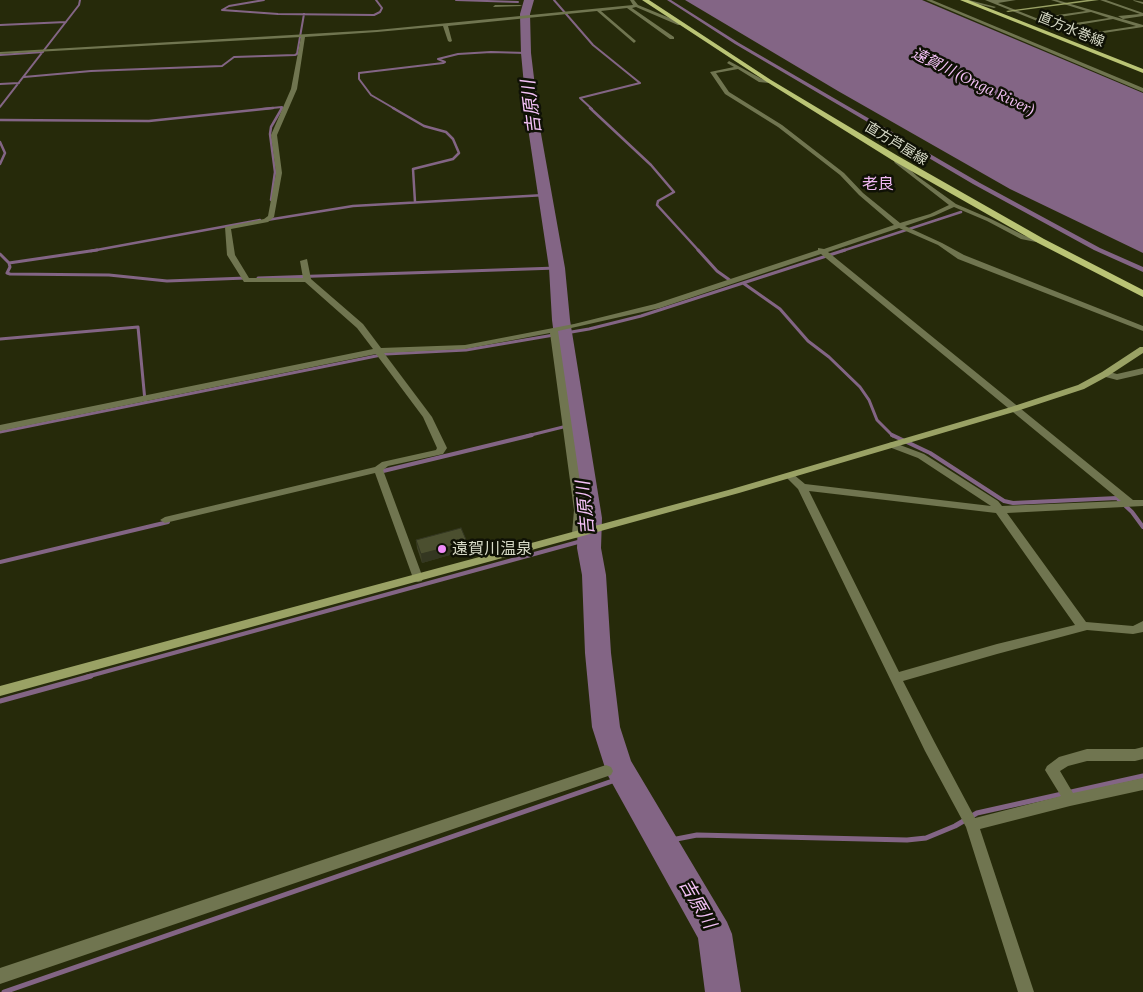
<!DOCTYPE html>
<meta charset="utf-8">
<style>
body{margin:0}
canvas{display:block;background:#262a0a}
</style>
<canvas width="1143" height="992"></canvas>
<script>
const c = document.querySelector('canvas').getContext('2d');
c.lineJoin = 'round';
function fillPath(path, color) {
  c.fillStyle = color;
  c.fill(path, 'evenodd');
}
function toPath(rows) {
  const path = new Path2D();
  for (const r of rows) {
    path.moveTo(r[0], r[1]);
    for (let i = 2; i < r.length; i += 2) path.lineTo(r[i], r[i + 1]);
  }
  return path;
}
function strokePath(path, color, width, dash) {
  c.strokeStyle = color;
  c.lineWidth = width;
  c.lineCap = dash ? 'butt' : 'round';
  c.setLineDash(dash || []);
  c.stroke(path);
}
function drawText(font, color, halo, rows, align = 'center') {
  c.font = font + ' Lora,"Noto Sans JP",serif';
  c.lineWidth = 5;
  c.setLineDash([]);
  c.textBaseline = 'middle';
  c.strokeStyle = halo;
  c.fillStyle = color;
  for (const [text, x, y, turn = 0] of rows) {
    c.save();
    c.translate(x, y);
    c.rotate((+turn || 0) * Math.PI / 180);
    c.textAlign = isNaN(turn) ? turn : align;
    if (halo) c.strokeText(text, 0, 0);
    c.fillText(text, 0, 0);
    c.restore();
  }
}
const water = toPath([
 [667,0,671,0,739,43,980,183,1100,248,1143,267,1143,272,1094,250,973,184,735,44],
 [685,0,922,0,1143,93,1143,253,1010,189,838,91]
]);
const streamFar4 = toPath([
 [264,0,229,6,222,10,278,14,374,15,380,12,382,8,376,0],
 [456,0,518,2],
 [554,0,593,45,640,83,580,98,592,109],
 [0,25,66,22],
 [0,55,43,52],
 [24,77,91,71,222,66,234,57,295,55,297,54,304,14],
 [0,84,19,83],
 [0,107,79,5,80,0],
 [262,109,282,107,281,109],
 [395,109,371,95,359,79,359,73,443,63,445,62,438,59,458,54,491,52,526,53]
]);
const streamFar3 = toPath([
 [393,108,424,126,446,132,453,139,459,153,453,159,413,169,415,202],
 [590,108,651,165,674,192,658,201,657,205,699,251],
 [0,120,149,121,273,108],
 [0,142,5,153,0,164],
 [271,200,275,172,270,134,271,127,282,108],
 [267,220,353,206,545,195],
 [91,251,260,220],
 [842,251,961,212]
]);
const streamFar2 = toPath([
 [698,250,717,271,731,281],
 [0,254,9,263,97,250],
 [9,263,10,267,7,273,10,274,109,275,167,281,246,278],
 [258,278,557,268],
 [743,283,780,309,808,341,829,357,860,387,869,400,877,420,893,436],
 [0,339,138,327,145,401],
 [0,432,386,354,466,350,589,329,641,316,845,250],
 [527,436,575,424]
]);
const streamFar1 = toPath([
 [892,435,930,453,1004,501,1013,503,1117,498,1132,512,1143,527],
 [379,472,532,435],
 [0,562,168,522],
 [86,677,589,539]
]);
const stream = toPath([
 [0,701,91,676],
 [661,842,697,835,907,840,926,838,955,826,977,813,1143,776],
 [4,992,624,777]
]);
const river = toPath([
 [524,0,534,0,530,14,531,53,540,128,565,268,570,320,602,518,601,548,606,575,611,653,620,727,631,761,727,922,732,934,741,992,705,992,698,938,607,774,592,727,585,653,582,575,577,548,578,518,552,320,549,268,528,128,521,53,520,14,524,0]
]);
const street = toPath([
 [630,0,634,0,638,5,682,23,682,25,678,25,636,7,632,8,674,37,674,39,670,39,627,8,601,11,636,41,634,43,597,11,448,26,452,41,450,42,448,41,443,26,377,32,305,37,297,89,277,135,282,173,274,217,268,222,231,229,235,255,249,278,303,278,300,261,307,259,311,279,363,324,381,348,465,345,574,324,655,304,818,250,818,248,824,249,894,225,859,195,840,175,778,127,725,94,710,72,734,67,727,63,729,61,762,79,772,81,769,83,759,82,738,69,716,73,729,92,782,125,844,173,863,193,900,223,930,214,949,205,895,163,892,158,895,156,917,176,956,204,991,219,1025,236,1045,241,1041,243,1021,239,987,221,954,207,934,216,905,226,942,243,964,255,1143,326,1143,331,958,259,938,245,899,228,828,252,1133,500,1143,500,1143,506,1007,513,1086,622,1133,626,1143,621,1143,632,1133,634,1087,630,997,654,903,681,935,743,975,818,1061,796,1045,770,1047,766,1059,757,1087,749,1135,749,1143,747,1143,759,1135,761,1087,761,1068,766,1060,771,1073,793,1143,778,1143,790,1070,806,980,829,1034,992,1018,992,966,827,925,751,798,489,785,476,787,474,793,474,805,484,991,506,918,458,889,447,887,445,889,443,892,442,924,454,998,501,1002,506,1121,501,821,254,660,308,558,331,584,510,582,534,577,538,572,534,574,510,550,333,465,349,384,353,432,417,447,448,443,454,388,466,383,470,423,578,422,581,418,582,414,581,413,578,375,473,165,523,160,520,165,517,375,467,382,462,436,450,437,448,423,417,376,354,0,431,0,425,373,349,357,328,305,282,244,282,227,255,225,227,264,219,268,216,276,173,271,135,291,89,301,37,0,54,0,52,377,30,633,5,630,0],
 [809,491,996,513,1075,625,997,644,899,672,809,491],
 [926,0,932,0,1143,88,1143,92,926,0],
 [961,0,969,0,996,7,994,8,961,0],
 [985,0,1016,0,998,3,1036,18,1086,11,1051,0,1057,0,1143,25,1143,27,1077,37,985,0],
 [1091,12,1109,18,1055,26,1041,20,1091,12],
 [1113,19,1136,26,1077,35,1060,28,1113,19],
 [1100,0,1106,0,1143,13,1143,16,1123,19,1118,16,1140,14,1100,0],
 [1133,0,1143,2,1143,4,1134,1,1133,0],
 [495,5,520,5,522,6,493,7,495,5],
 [1143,368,1143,374,1117,380,1102,376,1101,374,1105,371,1117,374,1143,368],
 [606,765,611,767,613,771,611,775,0,984,0,968,606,765]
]);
const secondary = toPath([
 [1087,0,1099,0,1008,12,1006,11,1087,0],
 [1140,347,1143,347,1143,353,1108,376,1084,389,1017,411,739,493,0,696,0,686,732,489,1011,407,1078,385,1102,372,1140,347]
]);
const primary = toPath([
 [642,0,649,0,771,80,898,156,1044,239,1143,290,1143,297,1038,243,892,160,767,82,642,0],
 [960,0,968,0,1143,69,1143,73,960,0]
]);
const wall = toPath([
 [416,540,467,542,467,550,422,563,417,548]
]);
const shadedWall = toPath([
 [467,542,467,550,422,563,421,554]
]);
const building = toPath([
 [461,528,467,542,421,554,416,540,461,528]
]);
const markers = [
 [442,549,5,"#ef8bf7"]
];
const farStreetnames = [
 ["直方水巻線",1071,30,22],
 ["直方芦屋線",896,144,31]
];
const farWaternames = [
 ["遠賀川 (Onga River)",973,82,26]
];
const farQuarternames = [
 ["老良",878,184]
];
const poiNames = [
 ["遠賀川温泉",452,549]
];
const waterNames = [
 ["吉原川",532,107,-97],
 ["吉原川",586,508,-95],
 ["吉原川",697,904,60]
];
fillPath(water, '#836585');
strokePath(streamFar4, '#836585', 2);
strokePath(streamFar3, '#836585', 2.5);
strokePath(streamFar2, '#836585', 3);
strokePath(streamFar1, '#836585', 4);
strokePath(stream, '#836585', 5);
fillPath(river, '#836585');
fillPath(street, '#707550');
fillPath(secondary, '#9aa265');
fillPath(primary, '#bac475');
fillPath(wall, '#404428');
fillPath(shadedWall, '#343721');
fillPath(building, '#4b4f2f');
strokePath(building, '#343721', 1);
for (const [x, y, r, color] of markers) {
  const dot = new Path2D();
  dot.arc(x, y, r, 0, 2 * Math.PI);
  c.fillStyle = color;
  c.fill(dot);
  strokePath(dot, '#0f1105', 2);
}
drawText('14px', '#d7dac7', '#0f1105', farStreetnames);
drawText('italic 15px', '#f5c2f8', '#0f1105', farWaternames);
drawText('16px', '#efb7f2', '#0f1105', farQuarternames);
drawText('16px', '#d7dac7', '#0f1105', poiNames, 'left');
drawText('italic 18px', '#f5c2f8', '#0f1105', waterNames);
</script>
